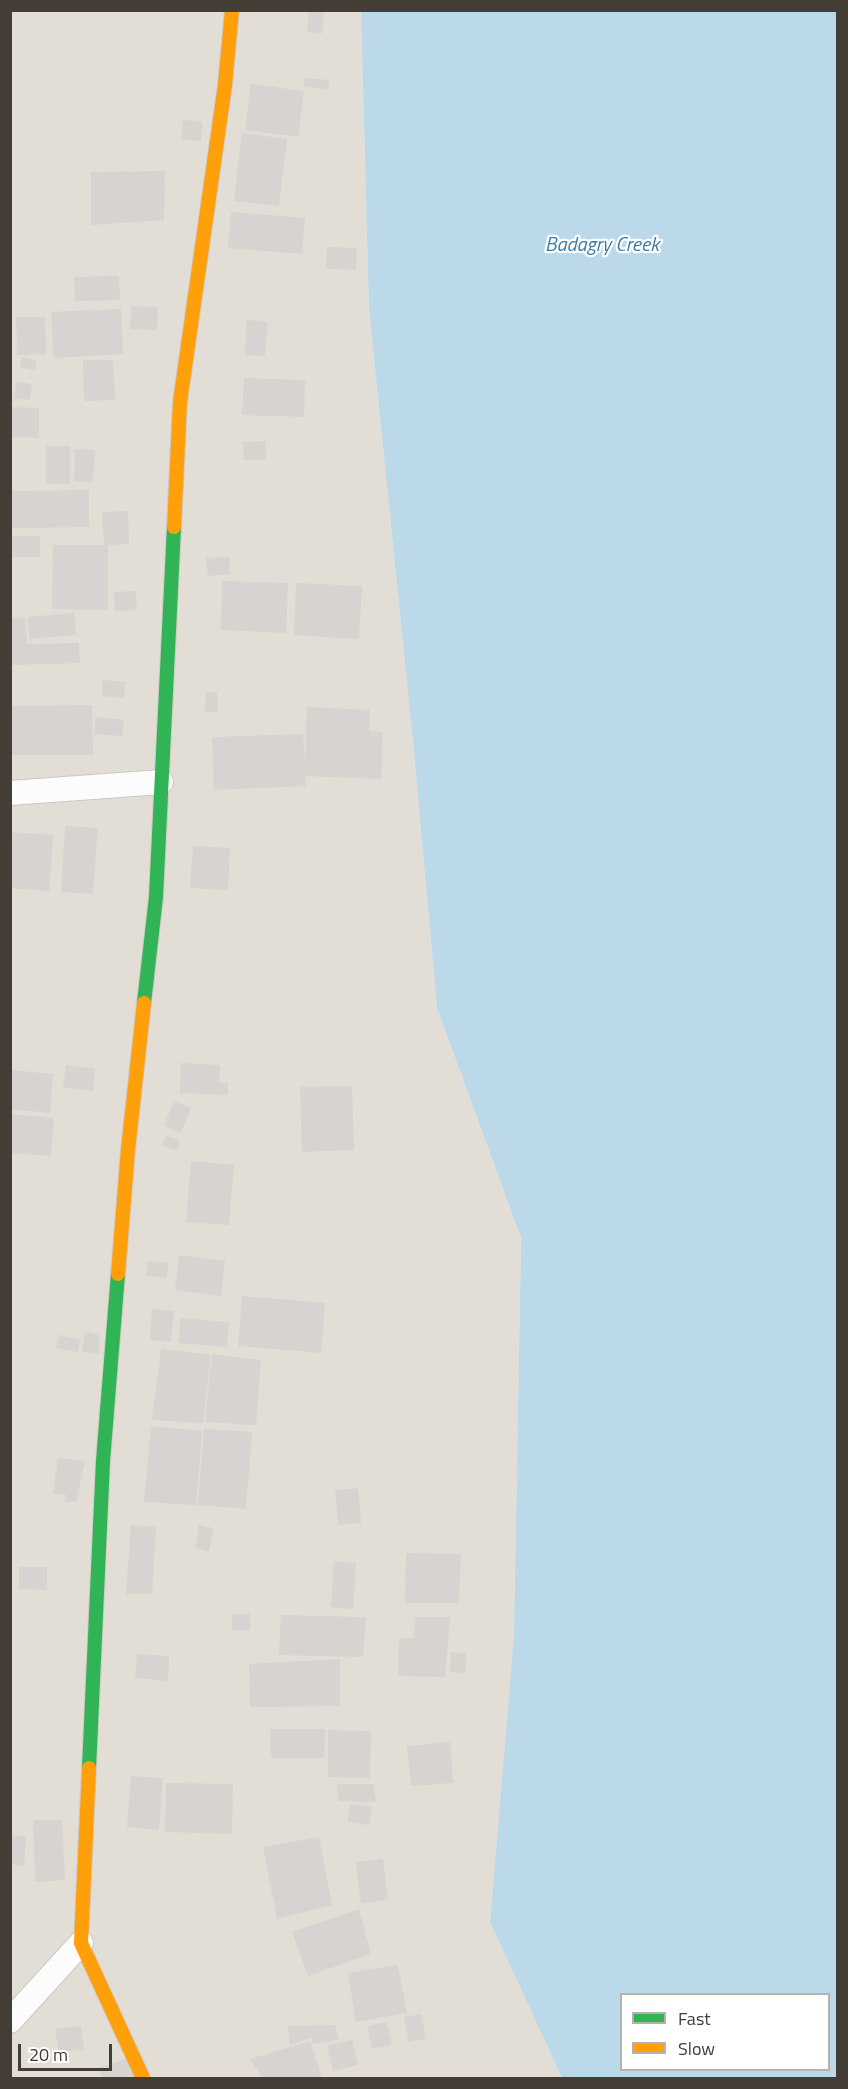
<!DOCTYPE html>
<style>
body{margin:0}
#map{position:relative;width:848px;height:2089px;overflow:hidden;background:#eeece9;font-family:"Titillium Web",sans-serif}
canvas{display:block}
.frame{position:absolute;inset:0;border:12px solid #433d36;pointer-events:none}
.legend{position:absolute;left:620px;top:1993px;width:210px;height:78px;box-sizing:border-box;background:#fff;border:2px solid #b4b1af;margin:0;padding:8px 10px;list-style:none;font-size:18px;color:#433d36}
.legend li{display:flex;align-items:center;gap:12px;height:30px}
.legend b{width:30px;border:2px solid #b4b1af}
.scale{position:absolute;left:18px;top:2044px;width:94px;height:27px;box-sizing:border-box;border:3px solid #433d36;border-top:0;padding-left:8px;font-size:18px;line-height:21px;white-space:nowrap;color:#433d36;-webkit-text-stroke:4px #fff;paint-order:stroke}
</style>
<div id="map">
<canvas width="848" height="2089"></canvas>
<div class="frame"></div>
<ul class="legend">
<li><b style="height:8px;background:#30b455"></b>Fast</li>
<li><b style="height:8px;background:#ff9f0a"></b>Slow</li>
</ul>
<div class="scale">20 m</div>
</div>
<script>
const c = document.querySelector('canvas').getContext('2d');
c.lineJoin = 'round';
function fillPath(path, color) {
  c.fillStyle = color;
  c.fill(path, 'evenodd');
}
function toPath(rows) {
  const path = new Path2D();
  for (const r of rows) {
    path.moveTo(r[0], r[1]);
    for (let i = 2; i < r.length; i += 2) path.lineTo(r[i], r[i + 1]);
  }
  return path;
}
function strokePath(path, color, width, dash) {
  c.strokeStyle = color;
  c.lineWidth = width;
  c.lineCap = dash ? 'butt' : 'round';
  c.setLineDash(dash || []);
  c.stroke(path);
}
function drawText(font, color, halo, rows, align = 'center') {
  c.font = font + ' "Titillium Web",sans-serif';
  c.lineWidth = 4.5;
  c.setLineDash([]);
  c.textBaseline = 'middle';
  c.strokeStyle = halo;
  c.fillStyle = color;
  for (const [text, x, y, turn = 0] of rows) {
    c.save();
    c.translate(x, y);
    c.rotate((+turn || 0) * Math.PI / 180);
    c.textAlign = isNaN(turn) ? turn : align;
    if (halo) c.strokeText(text, 0, 0);
    c.fillText(text, 0, 0);
    c.restore();
  }
}
const residential = toPath([
 [11,11,361,11,369,309,413,742,437,1008,521,1238,514,1635,490,1922,562,2078,11,2078]
]);
const water = toPath([
 [361,11,837,11,837,2078,562,2078,490,1922,514,1634,521,1238,437,1008,413,742,369,309],
 [622,1994,828,1994,828,2070,622,2070]
]);
const building = toPath([
 [309,10,324,10,322,33,307,32],
 [304,78,329,80,328,89,304,87],
 [251,84,304,91,298,137,245,130],
 [183,120,202,122,201,141,181,139],
 [242,133,287,139,279,206,234,201],
 [165,171,164,220,91,225,91,172],
 [231,212,305,218,302,254,228,248],
 [327,247,357,248,356,270,326,269],
 [119,276,120,300,75,301,74,277],
 [131,306,158,307,157,330,130,329],
 [121,309,123,354,54,358,51,312],
 [16,317,45,317,46,354,17,355],
 [247,320,267,322,265,356,245,355],
 [22,357,37,361,35,370,20,367],
 [83,360,113,360,115,400,84,401],
 [244,378,305,380,304,417,242,415],
 [16,382,32,384,30,400,14,398],
 [10,407,39,408,39,438,10,437],
 [266,441,266,460,244,460,243,442],
 [46,446,70,446,70,484,46,484],
 [75,449,95,450,93,482,74,481],
 [89,490,89,527,10,528,10,491],
 [128,511,129,544,108,545,108,610,52,609,53,545,104,545,102,512],
 [10,536,40,536,40,557,10,557],
 [229,557,230,574,208,576,206,558],
 [222,581,288,583,286,633,221,630],
 [296,583,362,586,359,639,294,635],
 [136,591,137,610,115,611,114,592],
 [74,613,76,635,29,639,28,617],
 [25,618,27,644,79,643,80,663,10,665,10,619],
 [103,680,125,682,124,698,102,696],
 [206,692,217,692,218,712,205,712],
 [92,705,93,755,10,755,10,706],
 [307,707,370,710,369,731,383,732,381,779,305,776,306,786,214,790,212,737,303,734,305,761],
 [96,717,124,720,122,736,94,734],
 [65,826,98,828,93,894,61,892],
 [10,832,53,835,49,891,10,888],
 [193,846,230,848,228,890,190,888],
 [181,1063,220,1065,219,1083,228,1083,228,1095,180,1093],
 [66,1065,95,1069,93,1091,63,1087],
 [10,1070,53,1074,50,1113,10,1109],
 [352,1086,354,1150,302,1152,300,1087],
 [174,1101,191,1108,181,1133,164,1126],
 [10,1114,54,1118,51,1156,10,1153],
 [165,1136,180,1140,177,1151,162,1146],
 [191,1161,234,1165,229,1225,186,1222],
 [179,1255,225,1261,221,1296,175,1290],
 [148,1261,168,1263,167,1278,146,1275],
 [242,1296,325,1303,321,1353,238,1346],
 [152,1309,174,1311,171,1342,150,1340],
 [180,1318,229,1322,227,1347,179,1343],
 [85,1332,99,1335,99,1354,82,1352],
 [59,1335,80,1339,78,1352,56,1348],
 [161,1349,211,1355,203,1423,152,1420],
 [212,1354,261,1360,256,1425,205,1422],
 [151,1426,202,1431,196,1505,144,1502],
 [204,1429,252,1432,246,1509,198,1505],
 [58,1458,85,1461,76,1502,65,1502,66,1495,53,1494],
 [358,1488,361,1523,338,1525,335,1490],
 [131,1525,156,1527,152,1594,126,1594],
 [199,1525,213,1528,209,1551,195,1548],
 [406,1553,461,1554,459,1603,405,1603],
 [334,1561,356,1563,353,1609,331,1607],
 [19,1567,47,1567,47,1590,19,1589],
 [232,1614,250,1614,250,1630,232,1630],
 [281,1615,366,1617,363,1657,279,1655],
 [415,1617,450,1617,445,1677,398,1676,399,1638,414,1638],
 [451,1652,466,1654,465,1673,450,1672],
 [137,1654,169,1656,168,1681,135,1678],
 [340,1659,340,1706,250,1707,249,1664],
 [270,1729,325,1729,324,1758,271,1758],
 [328,1730,371,1731,370,1778,328,1777],
 [450,1742,453,1783,411,1786,407,1746],
 [131,1776,163,1778,159,1830,127,1827],
 [166,1783,233,1784,232,1834,165,1832],
 [337,1784,373,1784,376,1802,338,1801],
 [350,1804,372,1807,369,1825,348,1822],
 [33,1820,62,1820,65,1880,35,1882],
 [10,1835,26,1836,24,1866,10,1864],
 [319,1837,332,1905,277,1919,263,1847],
 [383,1859,388,1899,361,1904,356,1862],
 [359,1909,371,1954,308,1976,292,1932],
 [398,1965,407,2013,356,2022,348,1973],
 [421,2014,426,2039,408,2042,404,2017],
 [387,2022,392,2045,372,2049,367,2026],
 [335,2025,338,2040,313,2044,311,2038,290,2045,288,2026],
 [81,2026,84,2049,59,2053,55,2029],
 [352,2040,358,2065,333,2071,327,2046],
 [310,2041,322,2078,263,2078,250,2059],
 [129,2058,135,2078,102,2078,99,2068]
]);
const street = toPath([
 [10,793,161,782],
 [10,2021,81,1943]
]);
const fast = toPath([
 [144,1003,156,897,174,527],
 [89,1768,103,1461,118,1274]
]);
const slow = toPath([
 [174,527,180,402,225,85,232,10],
 [118,1274,128,1150,144,1003],
 [89,1768,81,1943,143,2078]
]);
const waterNames = [
 ["Badagry Creek",602,246]
];
fillPath(residential, '#e2ded6');
fillPath(water, '#bcd9e9');
fillPath(building, '#d6d3d0');
strokePath(street, '#cbc8c5', 26);
strokePath(fast, '#cfcbc3', 16);
strokePath(slow, '#cfcbc3', 16);
strokePath(street, '#fcfcfc', 24);
strokePath(fast, '#30b455', 14);
strokePath(slow, '#ff9f0a', 14);
drawText('italic 20px', '#397da6', '#fff', waterNames);
</script>
